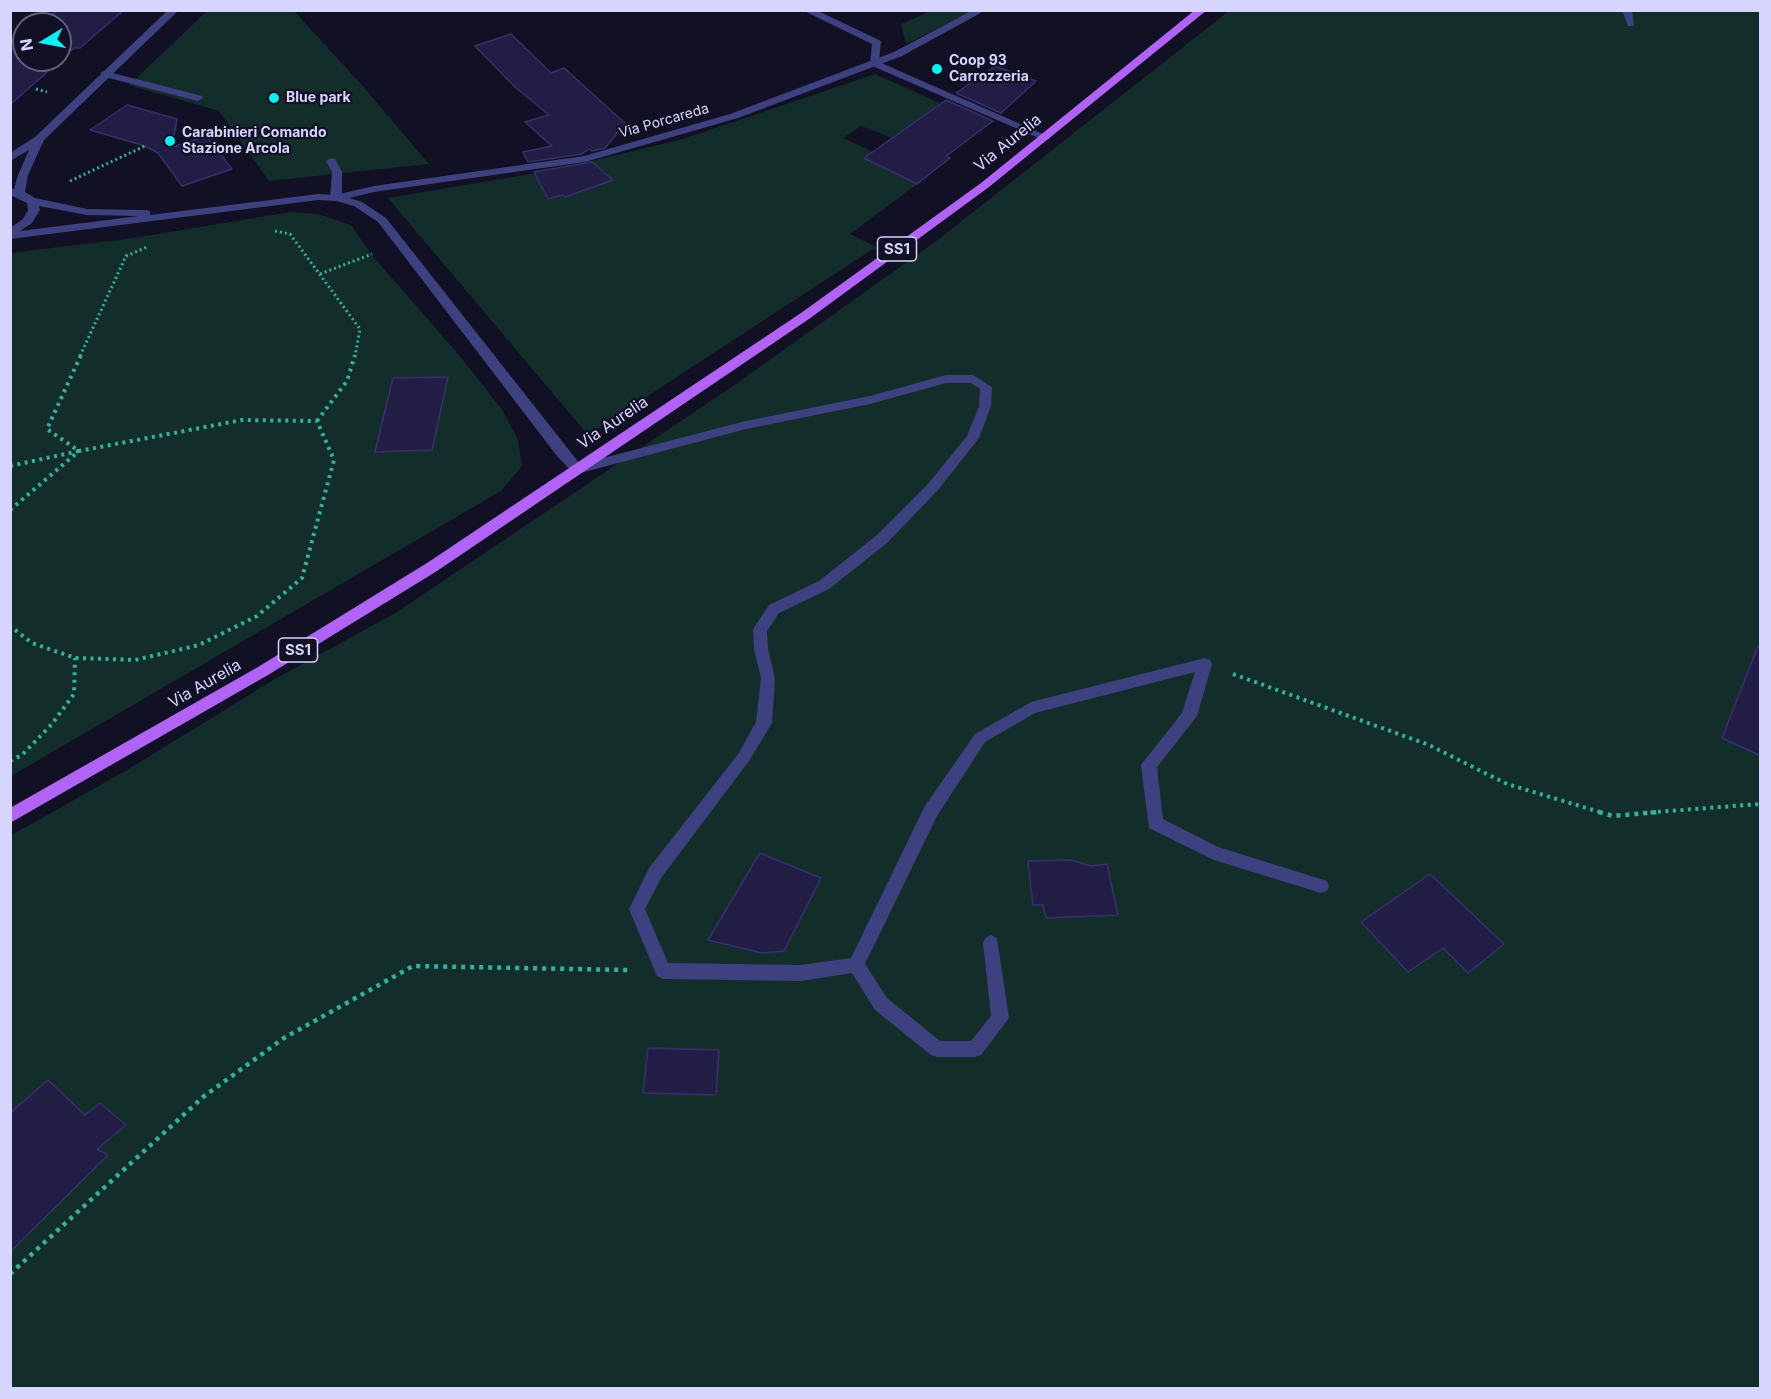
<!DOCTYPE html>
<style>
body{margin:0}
#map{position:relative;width:1771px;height:1399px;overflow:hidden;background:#121024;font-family:Inter,sans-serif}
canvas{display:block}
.frame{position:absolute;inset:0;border:12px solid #d6d5fd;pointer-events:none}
.north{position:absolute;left:12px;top:12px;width:60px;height:60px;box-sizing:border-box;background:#121024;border:2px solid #605f7b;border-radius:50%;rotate:260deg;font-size:16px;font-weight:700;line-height:24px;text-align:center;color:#d6d5fd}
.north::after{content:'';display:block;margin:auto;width:21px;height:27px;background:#0deff1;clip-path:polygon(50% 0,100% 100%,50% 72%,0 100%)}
</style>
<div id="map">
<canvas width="1771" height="1399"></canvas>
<div class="frame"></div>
<div class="north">N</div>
</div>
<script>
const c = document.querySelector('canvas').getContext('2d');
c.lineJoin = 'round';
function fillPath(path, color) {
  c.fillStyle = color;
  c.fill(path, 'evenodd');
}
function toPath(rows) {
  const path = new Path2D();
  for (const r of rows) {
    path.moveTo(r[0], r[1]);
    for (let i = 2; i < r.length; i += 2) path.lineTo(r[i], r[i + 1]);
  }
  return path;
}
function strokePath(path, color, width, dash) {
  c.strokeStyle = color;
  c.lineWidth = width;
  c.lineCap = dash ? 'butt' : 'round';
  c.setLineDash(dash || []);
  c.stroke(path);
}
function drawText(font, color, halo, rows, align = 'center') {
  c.font = font + ' Inter,sans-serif';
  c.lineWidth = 4.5;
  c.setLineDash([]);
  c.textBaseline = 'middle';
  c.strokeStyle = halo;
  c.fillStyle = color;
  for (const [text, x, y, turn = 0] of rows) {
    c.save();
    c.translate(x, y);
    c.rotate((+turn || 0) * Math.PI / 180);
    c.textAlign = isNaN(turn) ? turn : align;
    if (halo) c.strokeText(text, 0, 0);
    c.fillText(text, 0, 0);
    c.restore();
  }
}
const green = toPath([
 [207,11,294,11,360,83,429,164,269,181,219,111,129,85],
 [931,11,972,11,906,44,901,24],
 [1229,11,1760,11,1760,1388,11,1388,10,836,127,770,275,679,397,612,736,384,935,242],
 [875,74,940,103,892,138,861,126,843,138,927,177,850,234,876,247,588,435,388,198,554,170,683,139],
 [291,212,318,214,351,225,371,254,459,355,503,411,518,440,522,466,501,491,11,776,11,253,134,238]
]);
const building = toPath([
 [57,10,124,10,80,48,74,48,10,105,10,51,24,39,24,60,60,60,60,24,42,24,57,10],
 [511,34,551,73,564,68,628,126,615,134,616,135,605,148,592,151,589,149,582,154,528,162,523,152,552,146,525,122,549,115,514,86,475,46,511,34],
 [995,66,1036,81,1001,113,956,93,995,66],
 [946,100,993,121,946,156,950,158,917,184,864,158,946,100],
 [127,105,177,119,172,147,207,136,232,169,182,186,158,153,145,146,90,130,127,105],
 [592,162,613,180,565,197,562,195,548,199,534,172,592,162],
 [448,377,432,450,375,452,393,378,448,377],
 [1758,646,1761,647,1761,756,1722,738,1758,646],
 [760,853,821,878,784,951,762,953,708,940,760,853],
 [1071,860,1091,866,1107,864,1118,915,1046,918,1043,905,1033,905,1028,861,1071,860],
 [1430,874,1504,944,1468,973,1443,948,1408,972,1361,922,1430,874],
 [648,1048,719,1050,716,1095,643,1093,648,1048],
 [48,1080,85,1115,100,1103,126,1125,97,1149,108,1155,10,1252,10,1113,48,1080]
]);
const pathFar2 = toPath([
 [36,89,47,92],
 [70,181,145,146],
 [275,231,290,234,360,329,355,356],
 [320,274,372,254],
 [80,356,126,256,147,247]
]);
const pathFar1 = toPath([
 [317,421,347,381,355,355],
 [10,466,79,451,47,429,81,355],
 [10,510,79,451,242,420,317,421,334,460,302,578,257,616,199,645,135,660,75,658,32,643,10,626],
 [1233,674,1429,745,1507,784,1603,813],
 [10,761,22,755,52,724,74,694,75,658],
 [1643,813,1760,804]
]);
const path = toPath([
 [1599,812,1613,816,1658,812],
 [10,1274,203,1097,284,1038,413,966,629,970]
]);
const service = toPath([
 [802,10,816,10,881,41,879,62,1050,137,1049,139,1041,139,870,65,872,44,802,10],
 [1622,10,1632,10,1634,26,1628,26,1622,10],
 [105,71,202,96,203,98,198,101,101,76,101,72,105,71],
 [331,158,335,159,342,172,342,198,336,201,330,198,332,172,326,161,331,158]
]);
const minor = toPath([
 [168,10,179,10,44,140,28,175,25,192,35,198,87,209,146,210,150,211,150,215,318,194,335,195,374,186,584,156,730,114,894,52,973,10,986,10,902,56,738,118,585,162,374,192,349,198,362,202,386,218,580,464,746,421,870,396,946,375,973,375,992,387,991,406,979,438,938,490,887,543,829,589,779,613,767,631,768,649,775,678,772,723,749,761,661,878,645,909,668,963,801,965,851,958,925,806,975,734,1031,702,1205,658,1210,660,1212,664,1197,716,1157,767,1163,819,1218,847,1327,881,1329,886,1327,891,1321,893,1214,860,1149,828,1141,765,1182,713,1195,672,1035,713,985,742,937,816,865,964,887,998,940,1041,971,1041,991,1016,983,943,985,938,991,935,997,938,1009,1018,981,1055,975,1057,937,1057,931,1055,875,1010,852,973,801,981,663,979,657,976,629,909,649,868,739,753,756,722,761,678,754,649,753,630,755,626,769,605,819,581,877,535,928,484,967,436,979,406,980,389,971,383,946,383,870,404,746,429,577,474,572,472,557,456,378,222,354,206,336,201,318,200,10,239,10,228,23,219,28,210,27,203,10,195,10,189,14,189,18,175,29,150,10,161,10,153,35,137,168,10],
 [39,206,87,215,139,216,20,231,32,223,40,210,39,206]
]);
const primary = toPath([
 [1195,10,1207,10,989,187,809,319,437,571,268,675,10,823,10,808,258,667,427,563,801,313,981,183,1195,10]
]);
const markers = [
 [937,69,6,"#0deff1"],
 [274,98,6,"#0deff1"],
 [170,141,6,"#0deff1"]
];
const farPoinames = [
 ["Coop 93",949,61],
 ["Carrozzeria",949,77],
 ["Blue park",286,98],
 ["Carabinieri Comando",182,133],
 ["Stazione Arcola",182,149]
];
const farStreetnames = [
 ["Via Porcareda",664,121,-16]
];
const shields = [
 [897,249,39],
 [298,650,39]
];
const shieldNames = [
 ["SS1",897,249],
 ["SS1",298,650]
];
const streetNames = [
 ["Via Aurelia",1008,143,-39],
 ["Via Aurelia",613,423,-34],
 ["Via Aurelia",205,684,-30]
];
fillPath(green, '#132e2a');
fillPath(building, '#211d44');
strokePath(building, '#37306f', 1.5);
strokePath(pathFar2, '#36b09d', 3, [2, 3]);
strokePath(pathFar1, '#36b09d', 4, [3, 4.5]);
strokePath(path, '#36b09d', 4.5, [4, 5]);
fillPath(service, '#3e4180');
fillPath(minor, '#3e4180');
fillPath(primary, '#b163f6');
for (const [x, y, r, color] of markers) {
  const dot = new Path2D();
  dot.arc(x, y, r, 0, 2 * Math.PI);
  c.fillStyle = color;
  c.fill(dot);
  strokePath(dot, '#121024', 2);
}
drawText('bold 14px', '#d6d5fd', '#121024', farPoinames, 'left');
drawText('14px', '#d6d5fd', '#121024', farStreetnames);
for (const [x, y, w] of shields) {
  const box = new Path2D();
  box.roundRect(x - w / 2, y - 12, w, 24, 4.5);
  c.fillStyle = '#121024';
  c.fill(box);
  strokePath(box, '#d6d5fd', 1.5);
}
drawText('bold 15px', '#d6d5fd', null, shieldNames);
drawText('16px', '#d6d5fd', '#121024', streetNames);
</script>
